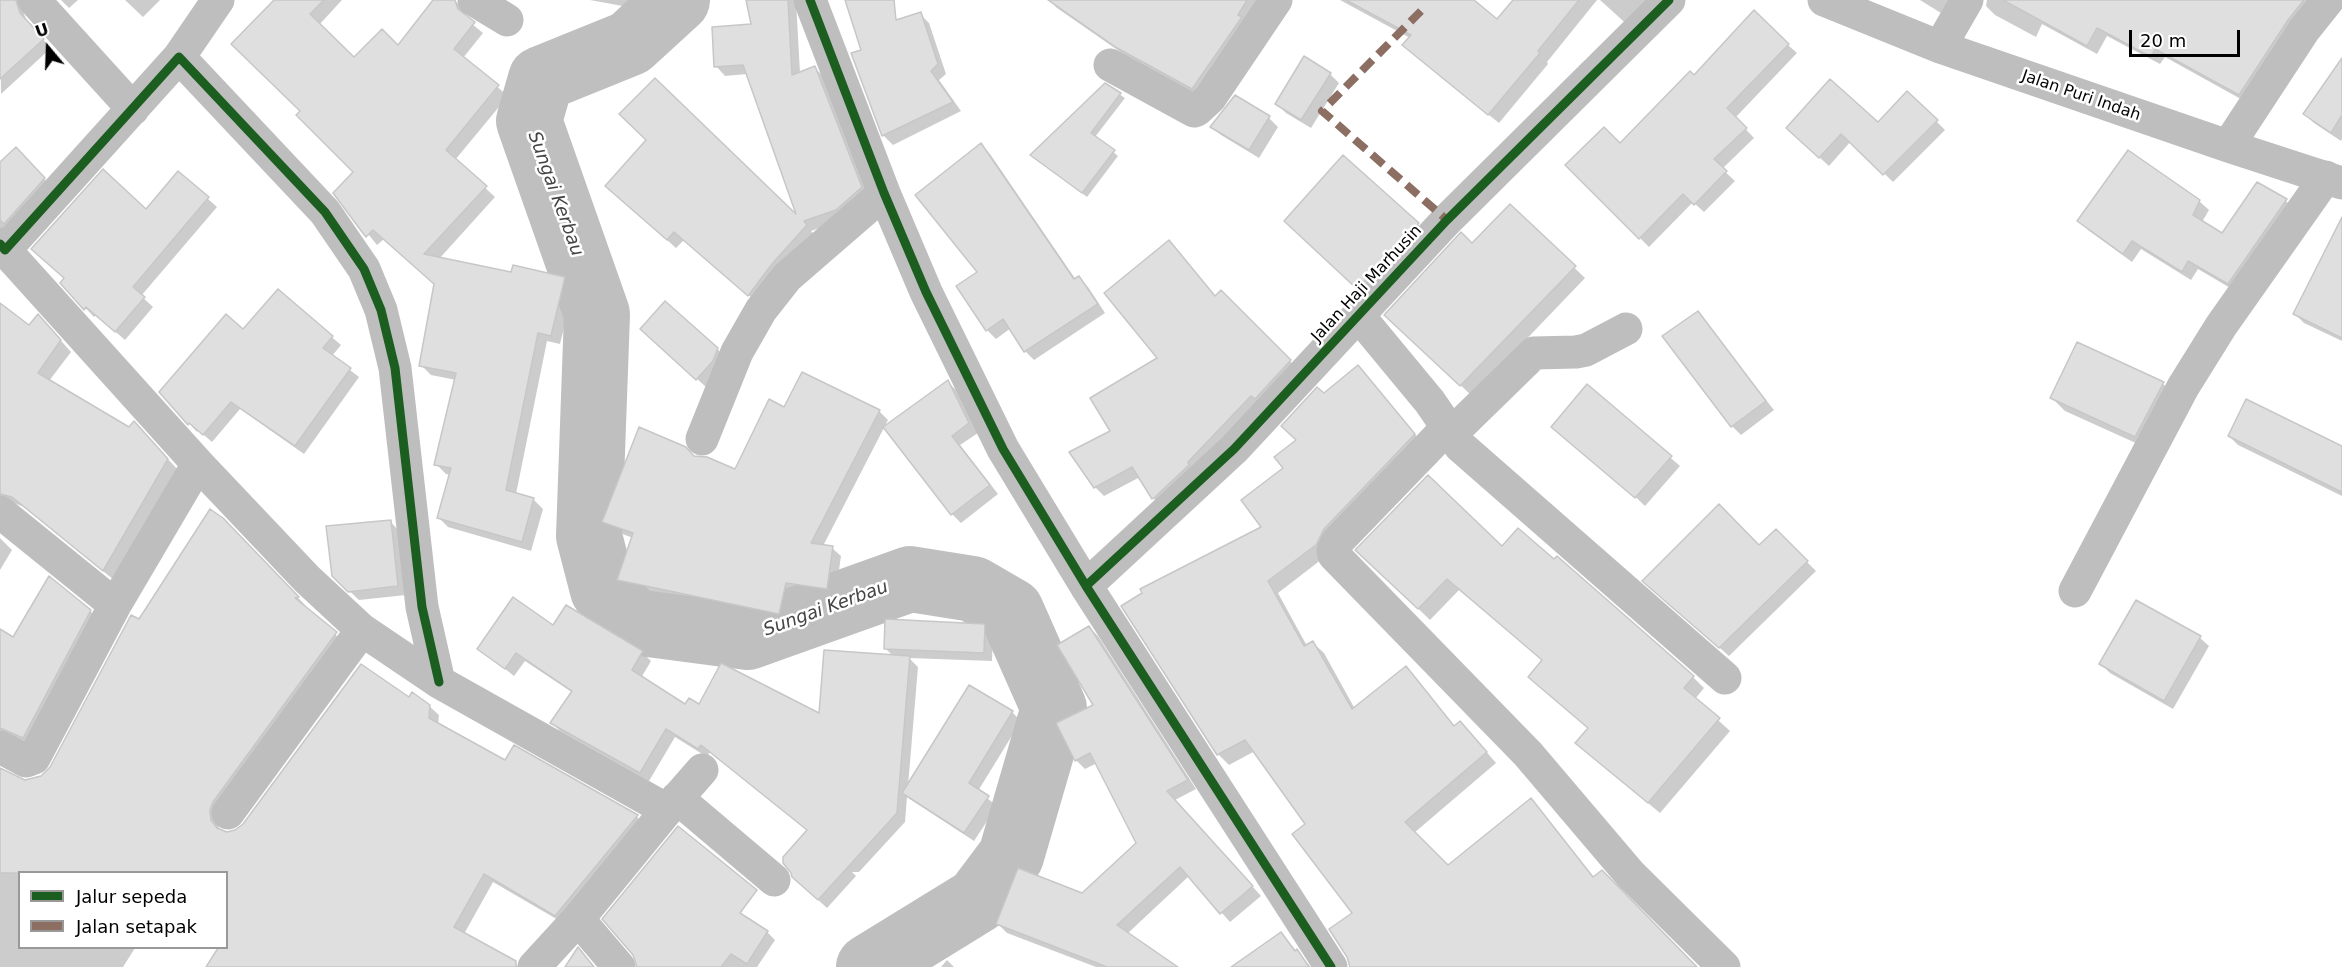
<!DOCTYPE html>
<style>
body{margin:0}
#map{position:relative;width:2342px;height:967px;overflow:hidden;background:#fff;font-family:"DejaVu Sans",sans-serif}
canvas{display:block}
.legend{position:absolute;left:18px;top:871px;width:210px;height:78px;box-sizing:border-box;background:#fff;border:2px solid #999;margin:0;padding:8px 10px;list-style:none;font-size:18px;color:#000}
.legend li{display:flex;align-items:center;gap:12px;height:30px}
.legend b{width:30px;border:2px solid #999}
.north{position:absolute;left:18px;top:18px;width:60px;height:60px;-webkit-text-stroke:4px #fff;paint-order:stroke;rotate:341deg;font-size:16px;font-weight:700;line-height:24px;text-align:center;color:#000}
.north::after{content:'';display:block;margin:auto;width:21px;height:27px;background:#000;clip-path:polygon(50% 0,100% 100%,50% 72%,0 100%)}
.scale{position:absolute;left:2129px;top:30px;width:111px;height:27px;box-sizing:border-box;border:3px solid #000;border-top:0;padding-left:8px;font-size:18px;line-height:21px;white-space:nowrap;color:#000;-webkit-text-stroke:4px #fff;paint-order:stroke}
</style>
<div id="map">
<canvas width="2342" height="967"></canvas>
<ul class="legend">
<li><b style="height:8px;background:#1b5e20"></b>Jalur sepeda</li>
<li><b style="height:8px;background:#8d6e63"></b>Jalan setapak</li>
</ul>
<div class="north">U</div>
<div class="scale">20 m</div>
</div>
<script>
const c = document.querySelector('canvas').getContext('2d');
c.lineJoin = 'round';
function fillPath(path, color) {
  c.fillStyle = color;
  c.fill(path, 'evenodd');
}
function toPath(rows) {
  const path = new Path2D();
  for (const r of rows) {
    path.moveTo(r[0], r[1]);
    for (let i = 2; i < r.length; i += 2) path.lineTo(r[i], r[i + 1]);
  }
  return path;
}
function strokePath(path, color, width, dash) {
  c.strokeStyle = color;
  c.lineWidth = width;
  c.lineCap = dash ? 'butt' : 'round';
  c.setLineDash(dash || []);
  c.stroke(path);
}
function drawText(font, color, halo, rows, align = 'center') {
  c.font = font + ' "DejaVu Sans",sans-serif';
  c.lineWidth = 5;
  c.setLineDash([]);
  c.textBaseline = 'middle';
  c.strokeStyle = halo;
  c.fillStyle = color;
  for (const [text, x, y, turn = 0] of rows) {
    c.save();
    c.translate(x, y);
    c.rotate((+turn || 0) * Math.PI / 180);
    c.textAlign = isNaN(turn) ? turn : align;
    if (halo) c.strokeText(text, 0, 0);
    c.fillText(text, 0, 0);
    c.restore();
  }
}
const shadow = toPath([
 [0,0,26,0,24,14,28,23,51,48,1,94],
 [61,0,78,0,69,8],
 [125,0,160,0,143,17],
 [276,0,342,0,319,25,354,59,398,47,435,0,454,0,465,10,466,19,483,33,463,58,508,96,455,160,495,197,439,259,513,274,564,279,574,288,560,344,547,341,516,494,533,499,543,509,531,551,448,527,439,518,451,475,446,474,436,464,456,380,431,375,421,365,435,284,384,239,377,245,335,193,355,172],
 [590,0,630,0,628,7],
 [748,0,796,0,800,73,815,68,824,77,870,197,845,219,811,231,815,235,758,303,684,240,676,248,616,195,800,220,747,74,725,76,716,66,753,26],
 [1049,0,1264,0,1203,98,1129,58,1057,8],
 [1340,0,1471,0,1498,21,1515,0,1597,0,1547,62,1548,64,1499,123,1414,55,1410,38],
 [1600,0,1663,0,1632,29],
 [1920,0,1961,0,1949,18],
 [1987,0,2320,0,2248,103,2165,57,2160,64,2107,36,2097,54,2042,24,2036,37,1995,15,1986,6],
 [920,14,929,23,946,74,939,80,961,111,893,145,884,136,853,54,863,50],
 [1788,45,1797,53,1735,118,1754,138,1722,169,1735,181,1704,212,1693,202,1649,247,1567,165,1620,145,1694,77],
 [2342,61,2342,139,2341,141,2314,123,2305,114],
 [1330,74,1339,83,1311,128,1286,113,1277,104],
 [1105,85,1125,98,1095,137,1118,156,1087,197,1037,159],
 [1908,93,1945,130,1893,182,1851,141,1829,166,1797,137,1878,124],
 [1235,97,1269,118,1278,127,1259,158,1221,135,1212,127],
 [981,145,990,154,1076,280,1079,278,1088,287,1105,313,1034,360,1025,351,1011,328,996,339,987,330,979,272],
 [2128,152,2199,201,2209,210,2202,222,2223,235,2257,184,2286,201,2295,210,2237,292,2198,269,2191,280,2141,249,2132,262,2088,230,2079,221],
 [26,160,54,189,0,239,0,164],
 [179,173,217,207,141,296,153,307,125,340,96,315,94,317,62,283,146,211],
 [1510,206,1585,278,1472,396,1397,325],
 [1418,224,1431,237,1371,301,1299,234],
 [2342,229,2342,341,2304,323,2295,314],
 [278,291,341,345,332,356,359,377,304,454,240,409,212,442,198,430,197,432,161,392,243,331],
 [1220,292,1299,370,1162,507,1153,498,1140,477,1104,496,1095,487,1112,431,1159,359],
 [0,305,30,327,48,326,71,352,49,381,129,429,144,433,178,470,114,580,24,507,14,503,0,507],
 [1697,313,1774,410,1741,435,1732,426],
 [651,338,717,349,727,358,706,387],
 [2077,344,2163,384,2177,397,2149,449,2065,411,2052,398],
 [1358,367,1425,446,1326,556,1278,593,1307,646,1313,643,1324,653,1355,709,1406,668,1455,727,1471,734,1496,763,1414,833,1448,867,1531,800,1594,878,1696,967,1351,967,1348,957,1354,914,1307,824,1255,751,1229,765,1218,754,1123,606,1264,527,1285,468,1298,440,1324,395],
 [948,382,957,391,978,433,960,445,998,494,961,523,952,514],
 [1587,386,1680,466,1645,506,1618,480],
 [785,409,879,411,888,420,823,546,832,548,841,556,835,597,795,591,788,622,628,589,619,580,633,538,612,530,603,521,694,458,736,471],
 [2229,436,2342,448,2342,496,2238,445],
 [390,521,399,531,406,595,359,600,343,585],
 [232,529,306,606,303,607,345,643,218,820,219,831,226,833,236,832,409,699,429,706,439,715,438,725,506,762,514,748,637,817,646,826,565,924,493,882,464,934,520,967,208,967,220,948,226,948,226,872,20,872,20,948,135,948,123,967,0,967,0,770,25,781,41,777,52,768,139,621],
 [1776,531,1816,571,1729,656,1653,589,1759,547],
 [0,538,12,550,0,570],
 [1502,548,1693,677,1704,688,1695,699,1730,731,1660,813,1589,754,1589,729,1530,677,1544,661,1459,590,1430,620,1369,561],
 [90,611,100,620,33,746,0,740,0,631,13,639],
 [984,626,993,635,992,661,909,658,918,667,908,786,1012,712,1021,721,978,791,997,806,974,841,907,797,905,822,859,872,852,872,856,876,827,908,803,886,809,831,710,752,707,757,675,737,649,781,560,731,552,723,573,693,525,661,514,676,479,648,553,627,642,652,651,661,641,678,686,707,820,716,894,657,885,648],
 [1089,627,1098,636,1196,789,1175,800,1261,896,1230,922,1189,876,1127,934,1173,967,1096,967,1007,933,998,924,1082,895,1138,844,1097,763,1085,769,1076,760,1096,706],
 [2200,638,2209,646,2173,709,2110,673,2101,664],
 [738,913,767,932,775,940,757,967,720,967],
 [1281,934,1311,967,1233,967],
 [947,960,954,967,941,967]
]);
const river = toPath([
 [677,0,630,43,541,79,529,121,597,314,589,536,603,590,634,622,748,637,910,579,973,589,1011,611,1054,708,1011,856,978,900,869,967]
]);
const building = toPath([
 [0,0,16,0,20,13,44,39,0,79,0,0],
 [274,0,324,0,310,14,354,57,382,29,398,45,433,0,455,0,458,9,475,22,454,49,499,85,446,150,487,186,424,254,511,272,513,265,565,277,551,336,538,333,506,490,534,498,522,542,437,518,451,468,434,465,456,373,419,366,434,284,373,230,366,237,362,232,333,193,353,172,296,115,300,111,231,44,274,0],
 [746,0,788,0,792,75,815,66,862,187,836,210,804,221,807,225,772,264,748,296,674,232,667,240,605,186,646,140,619,114,655,78,796,214,743,65,714,67,712,27,751,24,746,0],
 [845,0,894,0,896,20,921,12,938,64,931,71,953,102,882,136,851,53,861,50,845,0],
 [1048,0,1247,0,1238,15,1242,17,1192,89,1117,48,1048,0],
 [1346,0,1474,0,1497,19,1513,0,1579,0,1538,51,1540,53,1488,115,1402,45,1411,35,1346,0],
 [2003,0,2304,0,2288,20,2239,95,2155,49,2151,57,2097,28,2087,46,2003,0],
 [1754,10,1789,44,1727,108,1747,128,1714,159,1727,171,1694,205,1683,194,1639,239,1565,165,1604,127,1620,143,1690,71,1694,75,1754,10],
 [1304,56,1331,73,1301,120,1275,104,1304,56],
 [2342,58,2342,115,2331,133,2303,114,2342,58],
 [1830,79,1878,122,1907,91,1938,120,1883,175,1841,134,1819,158,1786,128,1830,79],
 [1105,83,1121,93,1091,133,1115,150,1082,193,1030,155,1105,83],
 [1235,95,1270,116,1249,150,1210,127,1235,95],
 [981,143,1074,279,1079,276,1098,304,1024,352,1003,319,986,331,956,286,977,272,915,195,981,143],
 [16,147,45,178,4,224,0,220,0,162,16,147],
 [2128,150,2200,200,2193,215,2222,233,2257,182,2287,199,2228,284,2188,261,2182,272,2132,241,2123,254,2077,221,2128,150],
 [1343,155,1419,223,1357,289,1284,221,1343,155],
 [103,169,146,209,178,171,209,197,133,287,145,297,115,332,86,307,84,310,60,283,64,278,31,249,103,169],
 [1510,204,1576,266,1460,386,1384,315,1461,232,1472,243,1510,204],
 [2342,217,2342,338,2293,314,2342,217],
 [1169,240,1215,296,1221,290,1291,360,1255,399,1251,396,1188,462,1189,465,1155,497,1152,499,1132,467,1094,488,1069,452,1110,431,1090,398,1157,358,1104,293,1169,240],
 [278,289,333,336,323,348,351,368,295,446,231,402,203,435,189,423,188,425,159,392,226,314,243,329,278,289],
 [665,301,718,348,713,361,696,380,640,329,665,301],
 [0,303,29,325,38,314,61,340,38,373,129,427,134,421,168,459,103,571,12,497,0,494,0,303],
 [1698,311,1766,401,1731,427,1662,336,1698,311],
 [2077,342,2164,382,2135,437,2050,398,2077,342],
 [1358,365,1415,434,1324,529,1316,545,1268,581,1304,646,1313,641,1352,709,1406,666,1454,726,1460,721,1487,752,1405,822,1448,865,1531,798,1593,877,1602,870,1697,967,1350,967,1347,957,1329,929,1352,913,1292,834,1305,824,1245,740,1217,755,1121,606,1142,593,1140,589,1261,527,1241,500,1283,468,1274,457,1296,440,1281,426,1317,387,1324,393,1358,365],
 [802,372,880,410,811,543,833,546,827,589,786,583,779,614,617,580,633,533,602,522,639,427,686,447,694,456,707,457,735,469,769,399,784,407,802,372],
 [948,380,969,423,952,436,990,485,951,515,883,427,948,380],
 [1587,384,1672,456,1635,498,1551,427,1587,384],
 [2246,399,2342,446,2342,492,2228,436,2246,399],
 [1428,475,1502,546,1518,528,1554,559,1557,556,1694,676,1684,688,1720,718,1648,803,1575,743,1588,728,1528,677,1542,660,1447,579,1418,609,1355,550,1428,475],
 [1719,504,1759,545,1776,529,1808,561,1719,648,1642,581,1719,504],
 [210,509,223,518,299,597,295,598,337,632,213,802,210,810,211,820,217,828,227,832,235,830,243,824,361,664,409,697,412,692,430,705,429,718,505,760,514,745,638,815,555,916,484,874,454,927,516,961,516,967,206,967,218,948,226,948,226,873,0,873,0,768,25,780,41,776,50,767,131,615,139,619,210,509],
 [391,520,398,586,348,592,332,576,326,526,391,520],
 [49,576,91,610,23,738,0,728,0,629,13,637,49,576],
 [513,597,553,625,566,605,643,651,632,670,685,704,689,698,699,704,721,663,819,713,824,650,910,656,897,813,818,900,792,877,791,873,783,863,783,857,807,830,701,745,698,749,666,729,640,773,550,723,572,691,516,653,505,669,477,649,513,597],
 [2136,600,2201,636,2164,701,2099,664,2136,600],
 [885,619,985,624,984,653,884,649,885,619],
 [1089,626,1188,780,1167,791,1253,886,1220,914,1180,867,1117,925,1178,967,1107,967,996,924,1018,868,1082,893,1136,843,1090,753,1075,761,1056,723,1093,705,1057,645,1089,626],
 [969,685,1013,711,969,783,989,796,964,833,902,793,969,685],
 [678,826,757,890,740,913,768,931,747,964,731,954,721,967,637,967,633,955,602,919,678,826],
 [1281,932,1295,951,1297,949,1309,967,1231,967,1281,932],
 [578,947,594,967,565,967,578,947]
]);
const minor = toPath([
 [34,0,133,109],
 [474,0,507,20],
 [810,0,884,193,926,292,1003,449,1086,586,1331,967],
 [1824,0,1940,47,2228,146,2342,183],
 [1940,47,1967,0],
 [179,57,218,0],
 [1110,65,1194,111,1197,110,1210,98,1276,0],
 [2228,146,2304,30,2328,0],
 [0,244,5,250,179,57,325,212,364,269,381,310,395,368,422,607,439,682],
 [5,250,198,464,307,579,362,630,439,682,667,810],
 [1358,315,1430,402,1460,446,1725,678],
 [1447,428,1337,542,1333,551,1334,555,1528,754,1630,874,1724,967],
 [1451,434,1534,353,1576,352,1586,350,1626,329],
 [702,439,737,352,761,310,787,277,884,193],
 [0,512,115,605],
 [1086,586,1234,449,1447,220,1669,0],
 [2075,591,2183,387,2221,326,2326,177],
 [0,747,26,761,34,758,115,605,198,464],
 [677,798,774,880],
 [228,813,362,630],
 [578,919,619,967],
 [534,967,578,919,667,810,702,770]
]);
const quiet = toPath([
 [1421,11,1322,111,1447,220]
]);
const cycleway = toPath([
 [810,0,884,193,926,292,1003,449,1086,586,1331,967],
 [0,244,5,250,179,57,325,212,364,269,381,310,395,368,422,607,439,682],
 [1086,586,1234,449,1447,220,1669,0]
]);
const streetNames = [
 ["Jalan Puri Indah",2081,96,19],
 ["Jalan Haji Marhusin",1367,284,-47]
];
const waterNames = [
 ["Sungai Kerbau",555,194,70],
 ["Sungai Kerbau",826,609,-20]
];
fillPath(shadow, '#0003');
strokePath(river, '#bfbfbf', 66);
fillPath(building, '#dfdfdf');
strokePath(building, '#c7c7c7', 1.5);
strokePath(minor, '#bebebe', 33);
strokePath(quiet, '#8d6e63', 8, [15, 8]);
strokePath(cycleway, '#1b5e20', 9);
drawText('16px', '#000', '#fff', streetNames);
drawText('italic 18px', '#444', '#fff', waterNames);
</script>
